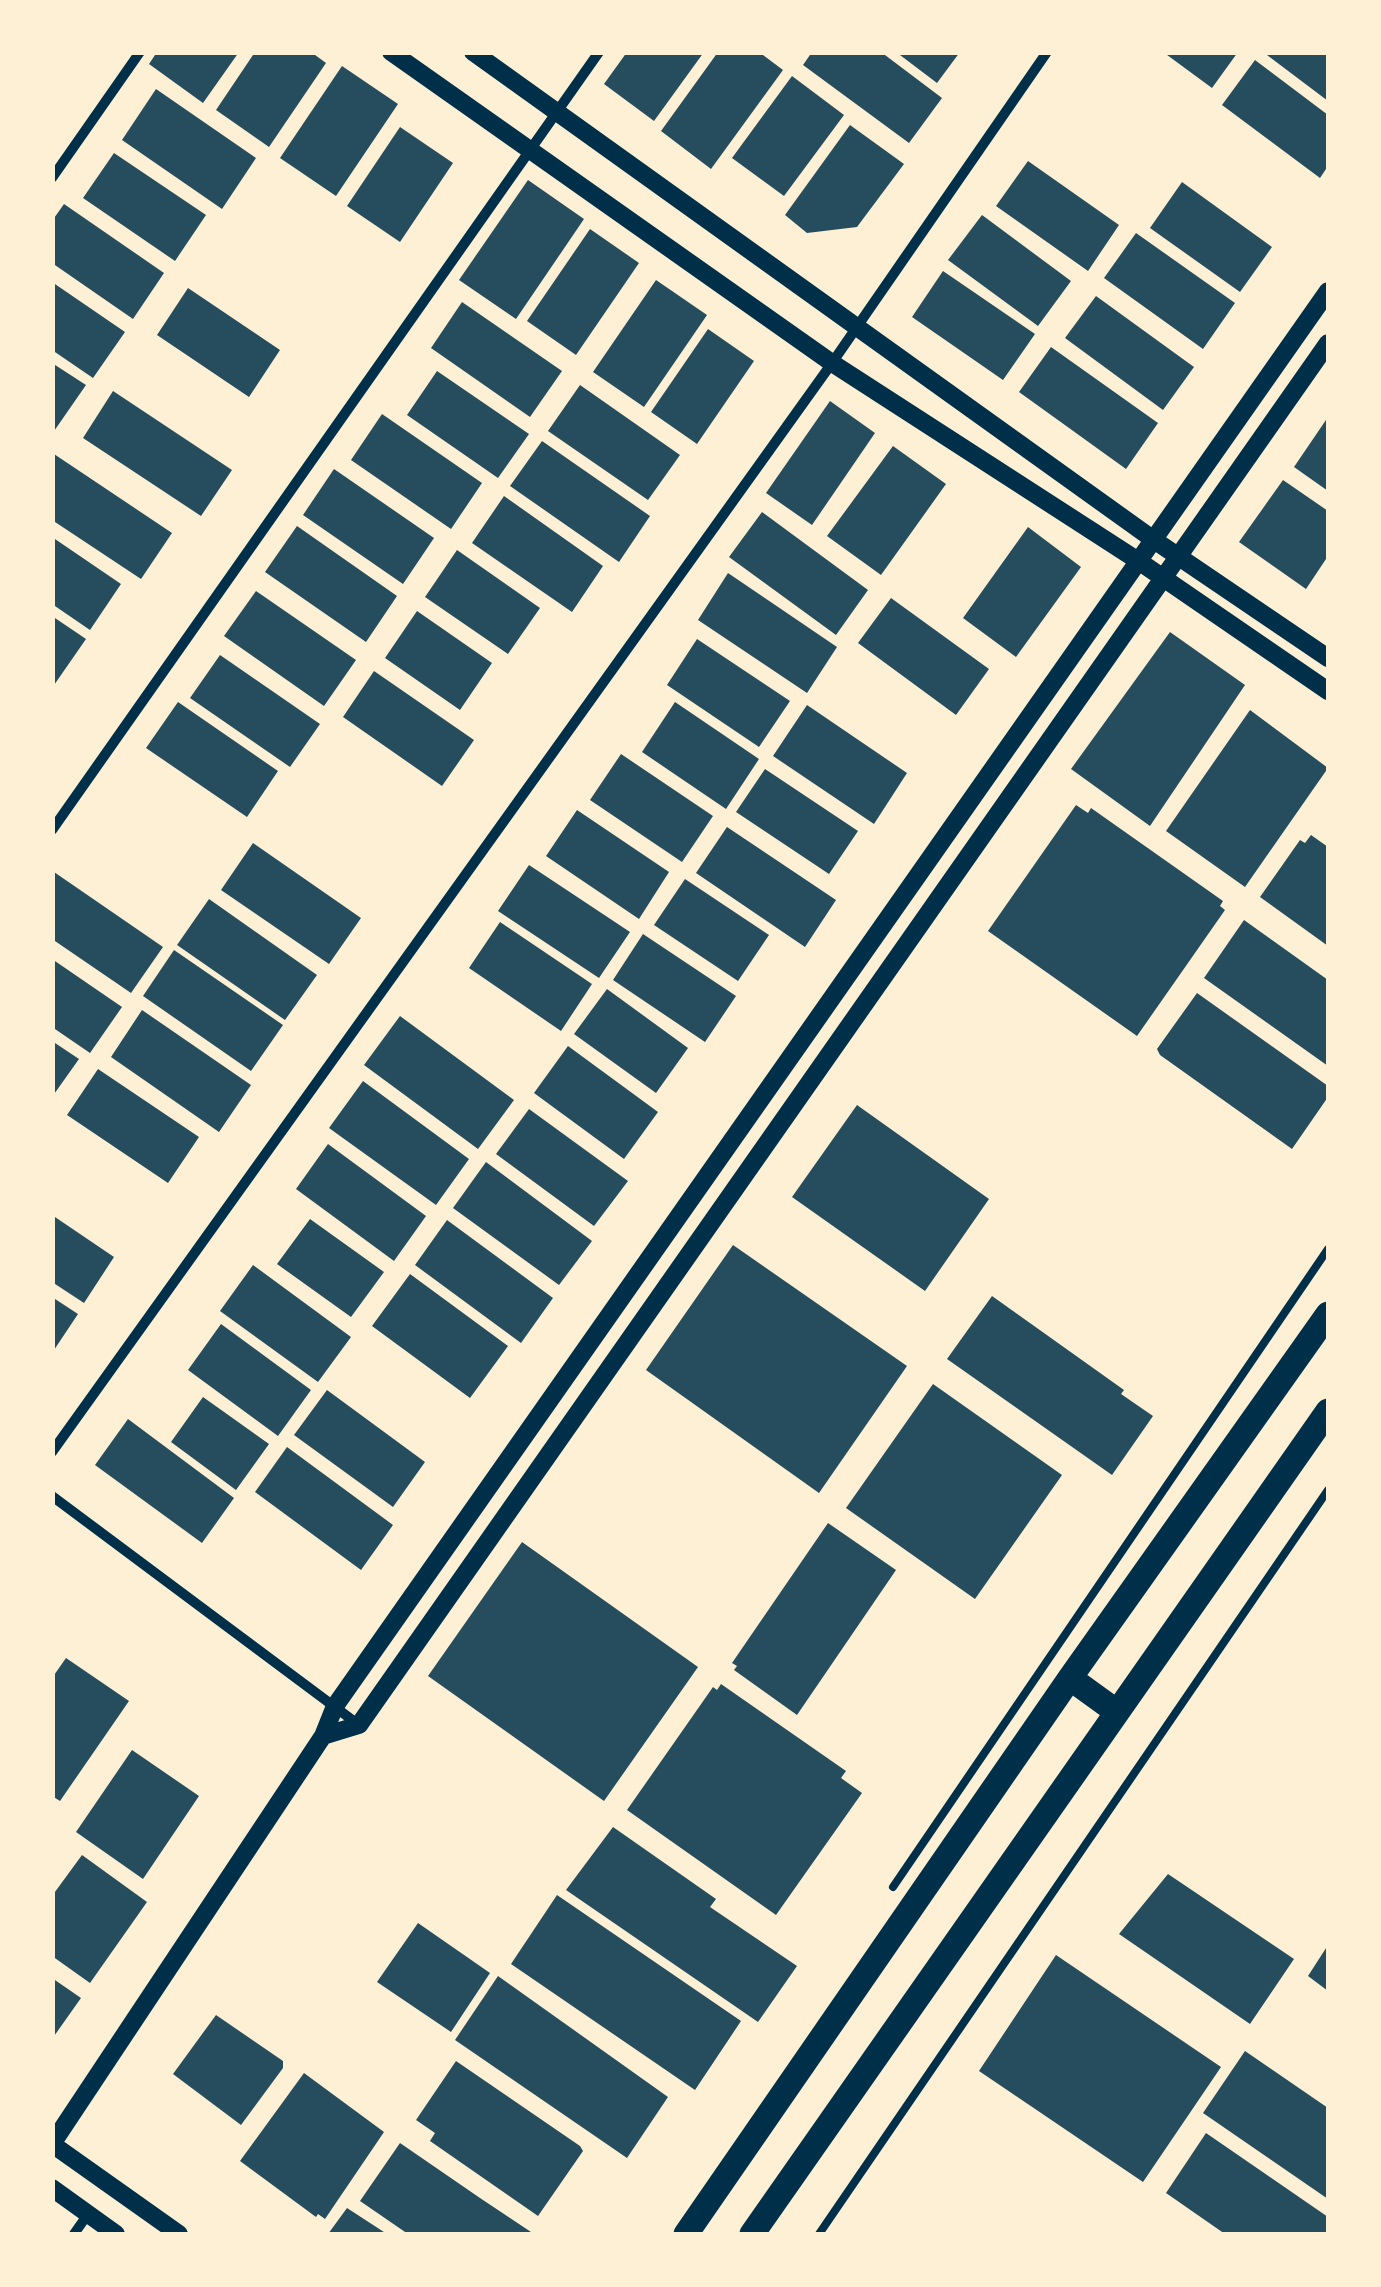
<!DOCTYPE html>
<style>
body{margin:0}
#map{position:relative;width:1381px;height:2287px;overflow:hidden;background:#fdf0d5;font-family:Signika,sans-serif}
canvas{display:block}
.frame{position:absolute;inset:0;border:55px solid #fdf0d5;pointer-events:none}
</style>
<div id="map">
<canvas width="1381" height="2287"></canvas>
<div class="frame"></div>
</div>
<script>
const c = document.querySelector('canvas').getContext('2d');
c.lineJoin = 'round';
function fillPath(path, color) {
  c.fillStyle = color;
  c.fill(path, 'evenodd');
}
function toPath(rows) {
  const path = new Path2D();
  for (const r of rows) {
    path.moveTo(r[0], r[1]);
    for (let i = 2; i < r.length; i += 2) path.lineTo(r[i], r[i + 1]);
  }
  return path;
}
function strokePath(path, color, width, dash) {
  c.strokeStyle = color;
  c.lineWidth = width;
  c.lineCap = dash ? 'butt' : 'round';
  c.setLineDash(dash || []);
  c.stroke(path);
}
const building = toPath([
 [157,52,239,52,203,103,149,64],
 [255,52,311,52,326,63,269,147,216,110],
 [627,52,704,52,654,121,604,84],
 [718,52,759,52,783,70,711,169,661,131],
 [812,52,881,52,942,98,909,143,803,65],
 [896,52,960,52,937,83],
 [1163,52,1238,52,1212,88],
 [1263,52,1328,52,1328,101],
 [1255,60,1328,115,1328,166,1320,178,1222,105],
 [342,66,398,104,336,196,280,158],
 [792,76,844,115,784,196,732,158],
 [156,89,256,158,222,209,122,140],
 [850,125,904,164,857,227,807,233,785,215],
 [400,127,453,163,400,242,347,206],
 [114,153,206,215,175,261,83,198],
 [1028,161,1119,225,1088,271,996,206],
 [528,180,584,219,516,319,459,280],
 [1182,182,1272,247,1240,292,1150,228],
 [64,204,164,273,133,319,52,263,52,221],
 [982,215,1071,281,1038,326,948,260],
 [590,229,639,263,576,355,527,321],
 [1136,233,1235,303,1203,349,1104,278],
 [943,271,1035,334,1003,380,912,317],
 [656,280,707,315,644,407,593,372],
 [52,282,125,332,93,378,52,350],
 [188,288,280,350,249,397,157,335],
 [1096,296,1194,367,1163,410,1065,338],
 [462,302,562,371,530,417,431,348],
 [708,329,754,361,697,444,651,412],
 [1051,347,1158,423,1126,469,1019,392],
 [52,363,86,385,52,434],
 [437,371,529,434,498,478,407,415],
 [580,385,680,455,648,500,548,431],
 [113,391,232,470,201,516,83,438],
 [830,401,875,433,812,525,766,493],
 [382,414,482,483,451,529,351,460],
 [1328,417,1328,491,1294,467],
 [542,441,650,516,619,562,510,486],
 [893,446,946,484,881,575,827,536],
 [54,454,172,533,141,579,52,520],
 [334,469,434,538,403,584,303,515],
 [1283,480,1328,511,1328,556,1306,589,1239,542],
 [504,496,603,566,572,612,472,543],
 [762,512,868,590,836,635,729,557],
 [297,526,397,596,366,642,265,572],
 [1028,527,1081,567,1016,657,963,618],
 [52,537,121,584,90,630,52,604],
 [457,550,540,608,508,654,425,597],
 [728,573,837,647,807,693,698,620],
 [256,591,356,660,324,706,224,636],
 [891,598,989,669,956,715,858,643],
 [417,611,492,663,460,710,385,658],
 [52,616,86,639,52,688],
 [1170,632,1245,685,1150,826,1071,769],
 [697,639,790,701,759,747,667,685],
 [220,655,320,724,290,767,190,698],
 [374,671,474,740,442,786,343,717],
 [178,702,278,771,247,817,146,748],
 [675,702,759,759,726,809,642,752],
 [807,705,907,773,874,824,773,756],
 [1250,710,1328,768,1245,887,1166,831],
 [621,754,713,816,682,862,590,800],
 [765,769,858,831,829,874,736,812],
 [1076,805,1088,813,1091,808,1223,901,1220,906,1225,910,1137,1036,988,931],
 [577,810,669,872,639,919,546,856],
 [727,827,836,900,805,947,696,873],
 [1311,835,1328,847,1328,946,1260,897,1300,840,1305,843],
 [253,843,361,918,329,964,221,890],
 [529,865,630,932,599,978,498,911],
 [54,872,163,947,131,993,52,939],
 [685,879,769,935,738,981,654,925],
 [209,899,317,975,285,1020,177,945],
 [1244,920,1328,980,1328,1066,1204,978],
 [500,922,592,984,561,1031,469,968],
 [643,934,736,996,705,1042,613,980],
 [174,950,283,1025,251,1071,143,996],
 [52,959,122,1007,90,1053,52,1027],
 [607,989,688,1048,656,1093,574,1034],
 [1197,993,1328,1086,1328,1097,1292,1149,1160,1055,1157,1049],
 [142,1010,251,1085,219,1132,111,1057],
 [400,1016,514,1100,478,1149,364,1065],
 [52,1041,79,1059,52,1097],
 [568,1046,658,1112,624,1159,534,1093],
 [98,1069,199,1137,168,1183,67,1115],
 [363,1081,469,1159,436,1205,329,1128],
 [857,1105,989,1199,925,1291,792,1197],
 [529,1109,628,1181,594,1226,496,1154],
 [328,1144,426,1216,394,1261,296,1189],
 [486,1162,592,1241,559,1285,453,1208],
 [52,1215,114,1257,84,1303,52,1282],
 [310,1219,384,1272,351,1317,277,1264],
 [447,1220,553,1298,521,1343,415,1265],
 [733,1245,907,1366,819,1493,646,1370],
 [253,1265,351,1337,318,1382,220,1311],
 [410,1274,508,1346,470,1398,372,1326],
 [992,1296,1124,1390,1121,1394,1153,1416,1112,1475,947,1359],
 [52,1297,78,1314,52,1353],
 [221,1324,311,1390,278,1436,188,1370],
 [933,1384,1062,1475,975,1599,846,1508],
 [327,1390,425,1462,393,1507,294,1435],
 [203,1397,269,1444,236,1490,171,1442],
 [128,1419,234,1498,202,1543,95,1465],
 [287,1447,393,1525,361,1570,255,1492],
 [828,1523,896,1570,797,1715,734,1670,737,1666,732,1663],
 [522,1542,698,1667,604,1801,428,1676],
 [66,1658,129,1701,60,1801,52,1796,52,1678],
 [721,1684,846,1771,841,1778,862,1793,776,1915,627,1810,713,1687,717,1690],
 [132,1750,199,1796,143,1879,76,1832],
 [613,1827,716,1899,710,1907,797,1966,758,2022,566,1890],
 [82,1855,147,1902,90,1983,52,1956,52,1896],
 [1168,1874,1294,1959,1250,2024,1119,1934],
 [557,1895,741,2021,695,2090,511,1964],
 [418,1923,490,1973,451,2032,377,1982],
 [1328,1945,1328,1991,1308,1976],
 [1056,1955,1221,2067,1143,2182,979,2071],
 [498,1976,668,2097,627,2158,455,2040],
 [52,1978,81,1998,52,2039],
 [216,2015,283,2061,283,2068,241,2125,173,2074],
 [1245,2051,1328,2108,1328,2199,1203,2113],
 [456,2061,580,2146,583,2151,538,2216,430,2141,435,2133,416,2120],
 [304,2073,384,2132,325,2219,318,2214,316,2217,240,2161],
 [1206,2133,1328,2217,1328,2234,1225,2234,1166,2193],
 [400,2143,480,2198,534,2234,408,2234,360,2201],
 [347,2208,387,2234,328,2234]
]);
const service = toPath([
 [893,1887,1328,1249],
 [819,2234,1328,1490]
]);
const minor = toPath([
 [52,178,140,52],
 [52,830,599,52],
 [52,1452,832,363,1047,52],
 [52,1496,359,1725],
 [74,2234,88,2214]
]);
const tertiary = toPath([
 [391,52,832,363,1140,562,1328,691],
 [473,52,1154,540,1328,658],
 [323,1736,359,1725,1328,343],
 [52,2144,323,1736,335,1706,1328,291],
 [52,2144,179,2234],
 [52,2188,116,2234]
]);
const primary = toPath([
 [1070,1678,1117,1712],
 [686,2234,1070,1678,1328,1314],
 [752,2234,1328,1411]
]);
fillPath(building, '#264d5e');
strokePath(service, '#003049', 8);
strokePath(minor, '#003049', 10);
strokePath(tertiary, '#003049', 18);
strokePath(primary, '#003049', 25);
</script>
